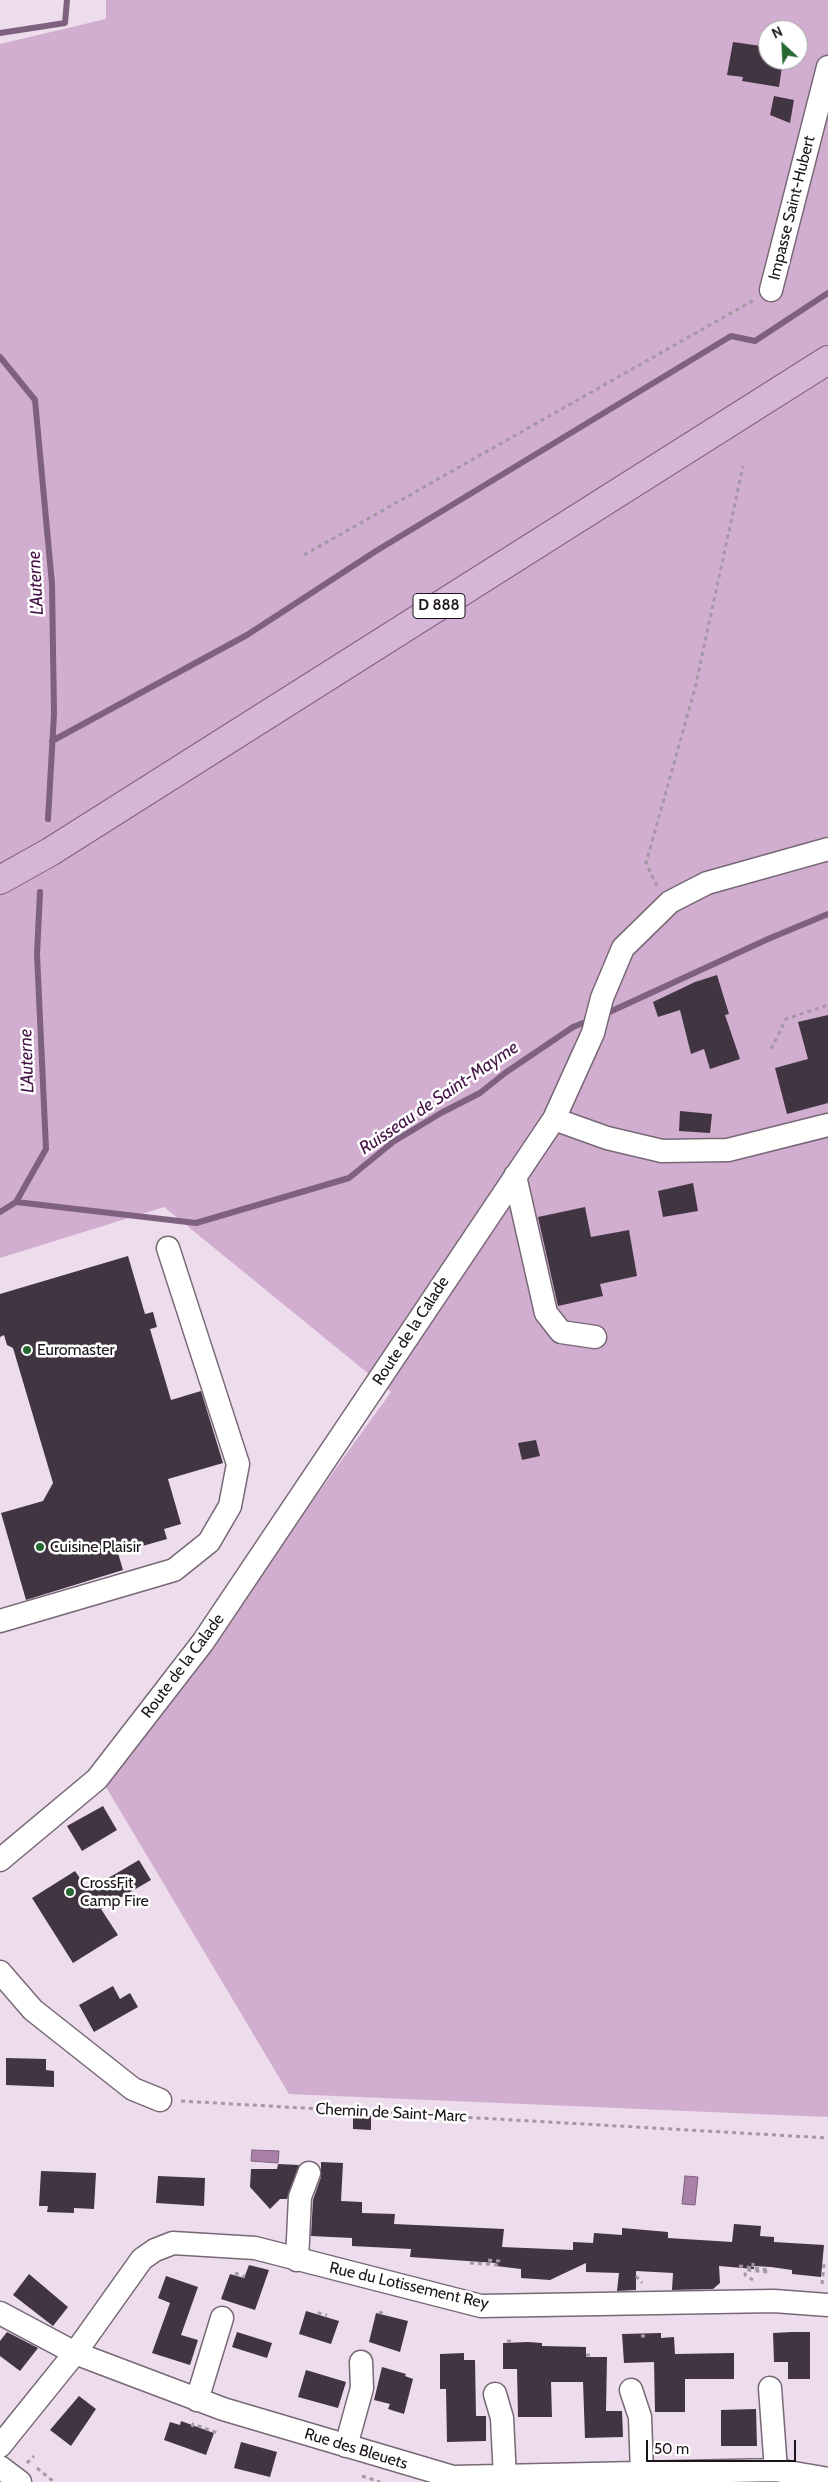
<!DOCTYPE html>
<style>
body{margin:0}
#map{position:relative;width:828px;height:2482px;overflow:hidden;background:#eddcec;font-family:Cabin,sans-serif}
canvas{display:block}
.north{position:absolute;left:758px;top:20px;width:50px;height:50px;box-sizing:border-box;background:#fff;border:1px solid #a4a1a4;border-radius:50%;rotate:335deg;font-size:14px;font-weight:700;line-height:20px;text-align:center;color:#1b151b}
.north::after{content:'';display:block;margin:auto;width:18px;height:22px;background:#256832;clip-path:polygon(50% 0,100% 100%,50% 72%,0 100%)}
.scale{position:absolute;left:646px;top:2440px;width:150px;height:22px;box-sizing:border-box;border:2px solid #1b151b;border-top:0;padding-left:6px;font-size:15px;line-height:18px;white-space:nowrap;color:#1b151b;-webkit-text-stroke:4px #fff;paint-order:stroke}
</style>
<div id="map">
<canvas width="828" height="2482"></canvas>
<div class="north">N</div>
<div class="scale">50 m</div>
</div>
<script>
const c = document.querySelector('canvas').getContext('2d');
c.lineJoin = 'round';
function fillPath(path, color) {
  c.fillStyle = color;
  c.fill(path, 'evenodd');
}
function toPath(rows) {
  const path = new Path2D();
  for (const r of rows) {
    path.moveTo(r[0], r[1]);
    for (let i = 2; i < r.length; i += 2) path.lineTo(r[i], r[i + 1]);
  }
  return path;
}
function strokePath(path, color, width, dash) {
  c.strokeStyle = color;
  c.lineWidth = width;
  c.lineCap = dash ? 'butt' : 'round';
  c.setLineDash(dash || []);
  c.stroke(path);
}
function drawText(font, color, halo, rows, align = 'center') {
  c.font = font + ' Cabin,sans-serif';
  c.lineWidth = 5;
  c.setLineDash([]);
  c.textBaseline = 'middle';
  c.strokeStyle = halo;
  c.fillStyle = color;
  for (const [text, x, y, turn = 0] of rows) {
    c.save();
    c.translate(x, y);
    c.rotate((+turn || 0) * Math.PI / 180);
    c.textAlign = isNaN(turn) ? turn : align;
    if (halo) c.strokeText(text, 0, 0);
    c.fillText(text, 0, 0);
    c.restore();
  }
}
const green = toPath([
 [106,0,828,0,828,2117,289,2094,106,1787,391,1392,164,1207,0,1258,0,44,106,19],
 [768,30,798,30,798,60,768,60]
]);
const water = toPath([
 [252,2150,279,2151,278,2163,251,2161,252,2150],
 [685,2176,698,2177,695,2205,682,2204,685,2176]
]);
const stream = toPath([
 [0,33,65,23,67,0],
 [0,357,35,400,52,584,54,714,48,819],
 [52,741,247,635,376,551,731,336,755,341,828,293],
 [603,1015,768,939,828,914],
 [16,1202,196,1223,349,1178,393,1142,441,1113,480,1093,505,1073,573,1027,591,1020],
 [0,1212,16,1202,46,1149,37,954,40,892]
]);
const building = toPath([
 [733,42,768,47,768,60,783,60,779,87,742,81,743,77,727,75],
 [774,96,794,100,790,123,770,115],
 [717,975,729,1014,725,1015,740,1059,710,1069,704,1049,691,1054,680,1010,658,1017,653,1002,695,982],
 [828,1015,828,1103,787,1114,775,1068,808,1059,798,1022],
 [680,1111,712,1114,710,1133,679,1131],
 [693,1183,698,1211,663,1217,658,1191],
 [585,1207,591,1237,629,1230,637,1276,600,1284,603,1296,558,1306,538,1217],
 [128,1256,145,1314,153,1312,157,1327,150,1329,171,1400,201,1391,223,1463,168,1479,181,1524,164,1529,167,1539,118,1553,123,1570,26,1600,1,1513,43,1501,53,1483,13,1348,7,1345,4,1335,0,1337,0,1294],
 [536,1440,540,1456,522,1460,518,1443],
 [103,1806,117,1830,82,1851,67,1826],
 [139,1860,151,1880,101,1909,118,1935,73,1963,32,1898,75,1871,88,1890],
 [113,1986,120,1999,130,1993,138,2007,94,2032,79,2005],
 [6,2058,46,2059,46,2070,54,2071,54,2087,6,2085],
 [353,2114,371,2115,371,2130,353,2129],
 [321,2162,343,2163,341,2201,362,2202,362,2213,395,2214,394,2224,504,2229,502,2247,573,2250,573,2242,593,2243,594,2233,622,2235,622,2228,668,2232,668,2238,732,2242,734,2224,761,2226,760,2236,774,2237,774,2242,824,2245,821,2277,792,2274,792,2270,771,2267,754,2266,754,2269,719,2266,720,2283,713,2289,672,2290,673,2273,636,2271,636,2290,617,2291,619,2273,586,2272,586,2263,550,2280,521,2278,521,2269,496,2266,496,2263,410,2257,411,2249,352,2246,352,2238,311,2236,313,2200,321,2177],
 [278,2164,299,2165,287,2199,280,2199,270,2209,250,2187,251,2169,277,2169],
 [41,2171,96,2173,94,2209,74,2208,74,2213,47,2212,48,2206,39,2206],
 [158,2176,205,2178,204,2206,156,2203],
 [249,2265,269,2270,255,2310,221,2299,230,2274,244,2278],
 [29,2274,68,2307,53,2326,13,2295],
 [166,2276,198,2287,181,2335,198,2340,190,2365,152,2353,170,2303,158,2298],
 [306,2311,339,2321,331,2344,299,2334],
 [376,2313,408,2321,400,2352,369,2342],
 [7,2332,38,2348,20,2371,0,2356,0,2341],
 [237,2332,272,2343,267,2358,232,2347],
 [792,2332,810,2332,810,2379,788,2379,788,2362,774,2362,773,2333],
 [661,2333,661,2338,674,2337,675,2354,734,2353,734,2379,685,2379,685,2412,655,2412,654,2362,624,2363,622,2334],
 [528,2342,542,2343,542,2346,586,2347,586,2357,607,2357,606,2411,622,2411,623,2437,585,2438,583,2382,551,2382,552,2417,518,2417,517,2369,503,2369,503,2343],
 [464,2353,464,2360,475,2360,476,2416,486,2416,486,2441,447,2442,446,2389,440,2389,440,2354],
 [382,2367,406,2374,405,2376,413,2379,404,2414,388,2409,390,2404,374,2400],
 [306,2370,346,2382,338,2408,298,2397],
 [79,2396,96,2409,71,2446,50,2430],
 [756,2409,757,2446,721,2446,721,2410],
 [181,2421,214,2433,206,2455,164,2440,170,2422,180,2425],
 [241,2442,277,2452,270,2477,234,2468]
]);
const path = toPath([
 [304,555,754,300],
 [657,886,646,863,695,688,743,466],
 [771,1049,786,1019,828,1005],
 [181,2101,828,2138],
 [470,2263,499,2265,499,2261,487,2260],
 [739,2266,768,2270,768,2272,746,2270,745,2275,753,2280],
 [753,2267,753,2262],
 [235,2273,245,2277],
 [636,2276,642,2283],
 [822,2284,824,2264],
 [379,2312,387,2315],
 [318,2314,319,2313,327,2315],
 [641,2336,647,2336],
 [507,2341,515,2341],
 [586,2355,593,2355],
 [192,2427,193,2424,215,2432,216,2427],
 [27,2463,34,2456],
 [37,2468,54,2482],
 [362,2476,380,2482]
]);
const minor = toPath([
 [771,290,828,67],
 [554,1119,607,1138,662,1151,728,1150,828,1125],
 [515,1176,546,1313,561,1332,595,1337],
 [0,1621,174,1570,209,1542,230,1506,238,1464,168,1248],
 [0,1860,97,1779,203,1642,554,1119,593,1033,602,998,623,948,670,902,707,883,828,849],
 [0,1972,33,2010,133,2089,160,2100],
 [297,2260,300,2197,309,2173],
 [0,2313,75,2353,142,2259,155,2250,173,2243,255,2248,481,2306,774,2301,828,2305],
 [770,2388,776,2470],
 [631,2390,640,2417,642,2473],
 [495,2394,502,2418,505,2478],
 [197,2400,222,2318],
 [0,2446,75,2353,223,2409,453,2477,776,2470,828,2479],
 [346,2446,362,2388,361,2362],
 [0,2467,20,2482]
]);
const major = toPath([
 [0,880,50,852,828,360]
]);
const markers = [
 [27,1350,5,"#256832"],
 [40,1547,5,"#256832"],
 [70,1892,5,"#256832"]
];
const shields = [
 [439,606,52]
];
const shieldNames = [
 ["D 888",439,606]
];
const streetNames = [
 ["Impasse Saint-Hubert",792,208,-76],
 ["Route de la Calade",411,1331,-57],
 ["Route de la Calade",183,1666,-53],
 ["Chemin de Saint-Marc",391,2113,3],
 ["Rue du Lotissement Rey",409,2286,13],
 ["Rue des Bleuets",356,2449,17]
];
const poiNames = [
 ["Euromaster",37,1350],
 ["Cuisine Plaisir",50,1547],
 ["CrossFit",80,1883],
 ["Camp Fire",80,1901]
];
const waterNames = [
 ["L'Auterne",36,583,-93],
 ["L'Auterne",27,1061,-92],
 ["Ruisseau de Saint-Mayme",439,1098,-34]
];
fillPath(green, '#d1add0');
fillPath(water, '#a981a8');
strokePath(water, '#7e617e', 1);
strokePath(stream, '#7e617e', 6);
fillPath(building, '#423542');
strokePath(minor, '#776876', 25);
strokePath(major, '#825e80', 30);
strokePath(path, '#a597a4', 3, [4, 4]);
strokePath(minor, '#fff', 22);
strokePath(major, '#d5b6d4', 28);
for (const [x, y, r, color] of markers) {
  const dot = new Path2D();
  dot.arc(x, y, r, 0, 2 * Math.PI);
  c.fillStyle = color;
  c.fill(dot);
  strokePath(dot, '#fff', 2);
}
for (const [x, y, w] of shields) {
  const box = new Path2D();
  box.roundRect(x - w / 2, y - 12.5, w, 25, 4);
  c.fillStyle = '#fff';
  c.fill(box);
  strokePath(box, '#1b151b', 1);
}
drawText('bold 15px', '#1b151b', null, shieldNames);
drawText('16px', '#1b151b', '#fff', streetNames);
drawText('16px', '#1b151b', '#fff', poiNames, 'left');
drawText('italic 18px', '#471447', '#fff', waterNames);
</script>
